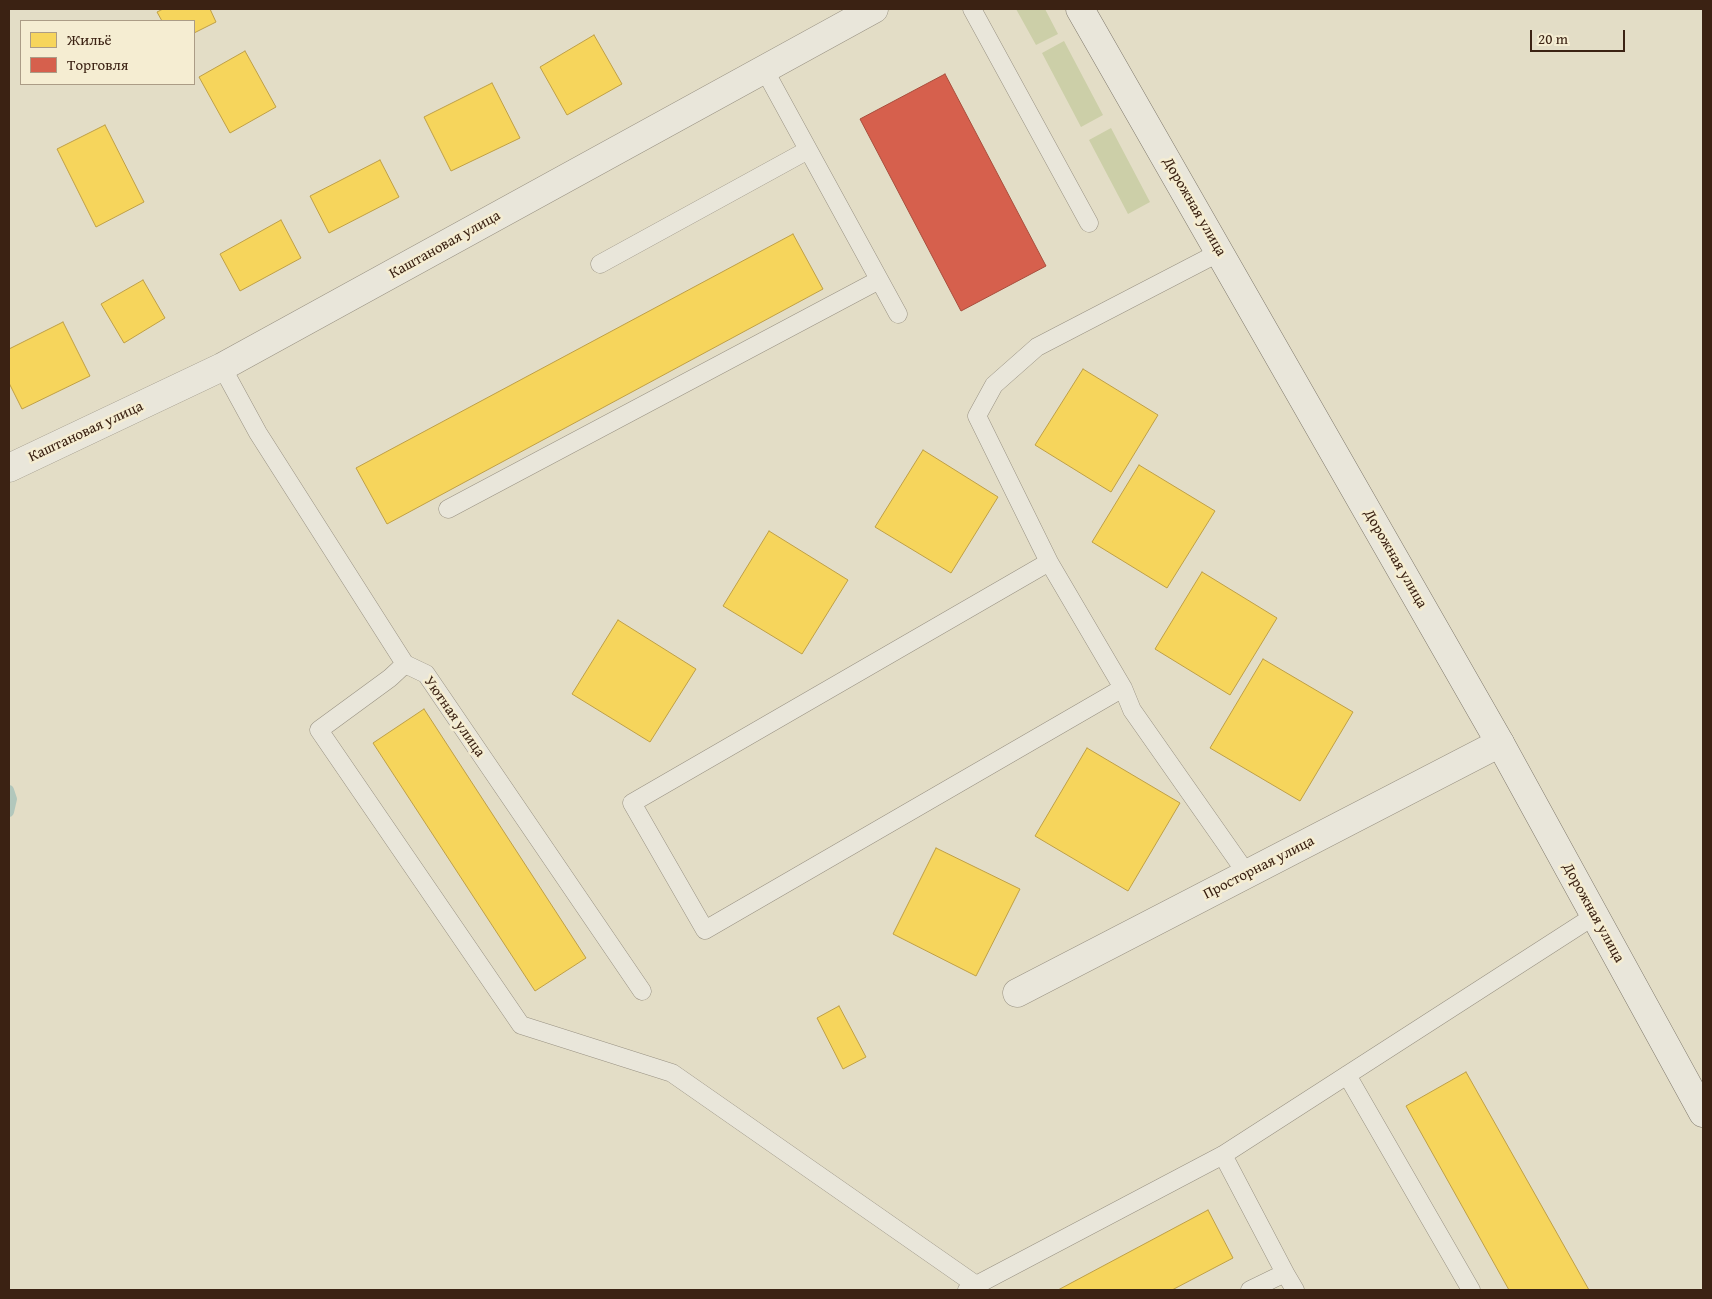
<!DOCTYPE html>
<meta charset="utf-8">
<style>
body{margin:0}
#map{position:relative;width:1712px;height:1299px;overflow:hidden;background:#e3ddc6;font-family:"Gentium Book Plus",serif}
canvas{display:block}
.frame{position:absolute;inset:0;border:10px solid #3b2213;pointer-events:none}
.legend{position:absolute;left:20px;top:20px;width:175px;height:65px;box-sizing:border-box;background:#f5edd2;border:1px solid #ab9c86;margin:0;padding:6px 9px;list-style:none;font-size:15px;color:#3b2213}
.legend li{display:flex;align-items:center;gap:10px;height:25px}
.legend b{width:25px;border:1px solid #ab9c86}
.scale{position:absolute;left:1530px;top:30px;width:95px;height:22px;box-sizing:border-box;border:2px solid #3b2213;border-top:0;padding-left:6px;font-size:15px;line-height:18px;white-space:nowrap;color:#3b2213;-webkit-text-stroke:4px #f5edd2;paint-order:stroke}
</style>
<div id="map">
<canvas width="1712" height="1299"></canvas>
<div class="frame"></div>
<ul class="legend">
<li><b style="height:14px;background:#f6d55c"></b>Жильё</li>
<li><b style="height:14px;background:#d6604d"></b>Торговля</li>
</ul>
<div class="scale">20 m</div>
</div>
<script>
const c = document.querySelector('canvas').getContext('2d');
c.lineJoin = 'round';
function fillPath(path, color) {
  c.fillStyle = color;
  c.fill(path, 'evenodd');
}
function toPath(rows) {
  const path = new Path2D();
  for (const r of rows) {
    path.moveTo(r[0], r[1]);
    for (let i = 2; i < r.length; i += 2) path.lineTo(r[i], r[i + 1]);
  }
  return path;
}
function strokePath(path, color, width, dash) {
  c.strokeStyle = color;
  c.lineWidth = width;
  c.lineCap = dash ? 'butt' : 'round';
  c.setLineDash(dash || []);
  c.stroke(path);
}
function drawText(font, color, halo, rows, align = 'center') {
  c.font = font + ' "Gentium Book Plus",serif';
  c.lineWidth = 5;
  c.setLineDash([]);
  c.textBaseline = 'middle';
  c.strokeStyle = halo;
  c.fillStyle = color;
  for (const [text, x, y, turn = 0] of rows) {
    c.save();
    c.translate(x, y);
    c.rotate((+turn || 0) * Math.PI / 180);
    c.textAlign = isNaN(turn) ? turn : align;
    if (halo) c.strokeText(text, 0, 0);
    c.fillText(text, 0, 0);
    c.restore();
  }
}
const green = toPath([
 [1016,9,1045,9,1058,34,1036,45],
 [1064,41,1103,115,1081,127,1042,53],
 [1111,128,1150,202,1128,214,1089,140]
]);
const homes = toPath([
 [163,9,210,9,216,22,194,33,194,21,162,21,157,12,163,9],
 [594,35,622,84,567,115,540,67,594,35],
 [245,51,276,107,230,133,199,77,245,51],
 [492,83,520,138,451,171,424,117,492,83],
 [105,125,144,202,96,227,57,149,105,125],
 [380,160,399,197,329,233,310,196,380,160],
 [281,220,301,258,240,291,220,254,281,220],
 [793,234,823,289,387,524,356,468,793,234],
 [143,280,165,318,124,343,101,304,143,280],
 [63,322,90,376,22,409,9,383,9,349,63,322],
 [1083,369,1158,415,1111,492,1035,445,1083,369],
 [923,450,998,497,951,573,875,527,923,450],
 [1139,465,1215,511,1167,588,1092,542,1139,465],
 [769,531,848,580,802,654,723,606,769,531],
 [1202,572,1277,618,1230,695,1155,649,1202,572],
 [618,620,696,669,650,742,572,694,618,620],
 [1263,659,1353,712,1300,801,1210,748,1263,659],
 [424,709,586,958,535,991,373,743,424,709],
 [1087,748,1180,803,1128,891,1035,836,1087,748],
 [936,848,1020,889,976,976,893,934,936,848],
 [839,1006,866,1057,843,1069,817,1018,839,1006],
 [1466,1072,1589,1290,1509,1290,1406,1106,1466,1072],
 [1208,1210,1233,1258,1172,1290,1058,1290,1208,1210]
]);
const shops = toPath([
 [945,74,1046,266,961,311,860,119,945,74]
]);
const stream = toPath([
 [9,790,12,799,9,812]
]);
const lane = toPath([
 [972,9,1089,223],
 [764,69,898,314],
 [600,264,808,150],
 [222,367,258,433,405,664,426,674,642,991],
 [448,509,879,280],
 [1049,562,977,416,994,385,1037,347,1220,252],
 [405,664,390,678,319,730,521,1025,672,1073,976,1285],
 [1123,688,705,930,632,803,1049,562,1123,688,1132,710,1247,874],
 [1347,1075,1471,1290],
 [1223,1155,1285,1273,1250,1290],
 [1285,1273,1295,1290],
 [967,1290,1223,1155,1594,916]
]);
const street = toPath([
 [9,468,222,367,874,9],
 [1017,993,1500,743]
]);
const secondary = toPath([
 [1080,9,1500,743,1703,1113]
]);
const streetNames = [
 ["Дорожная улица",1194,207,60],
 ["Каштановая улица",445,245,-29],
 ["Каштановая улица",86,432,-25],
 ["Дорожная улица",1395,559,60],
 ["Уютная улица",454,717,55],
 ["Просторная улица",1259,868,-27],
 ["Дорожная улица",1593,913,61]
];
fillPath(green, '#cccfa8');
fillPath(homes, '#f6d55c');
strokePath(homes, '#be9f46', 1);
fillPath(shops, '#d6604d');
strokePath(shops, '#a84d3c', 1);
strokePath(stream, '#b2c7bc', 10);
strokePath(lane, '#989182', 19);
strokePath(street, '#989182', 29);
strokePath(secondary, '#7f786b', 29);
strokePath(lane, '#e9e6da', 18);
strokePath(street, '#e9e6da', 28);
strokePath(secondary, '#e9e6da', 28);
drawText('15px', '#3b2213', '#f5edd2', streetNames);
</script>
